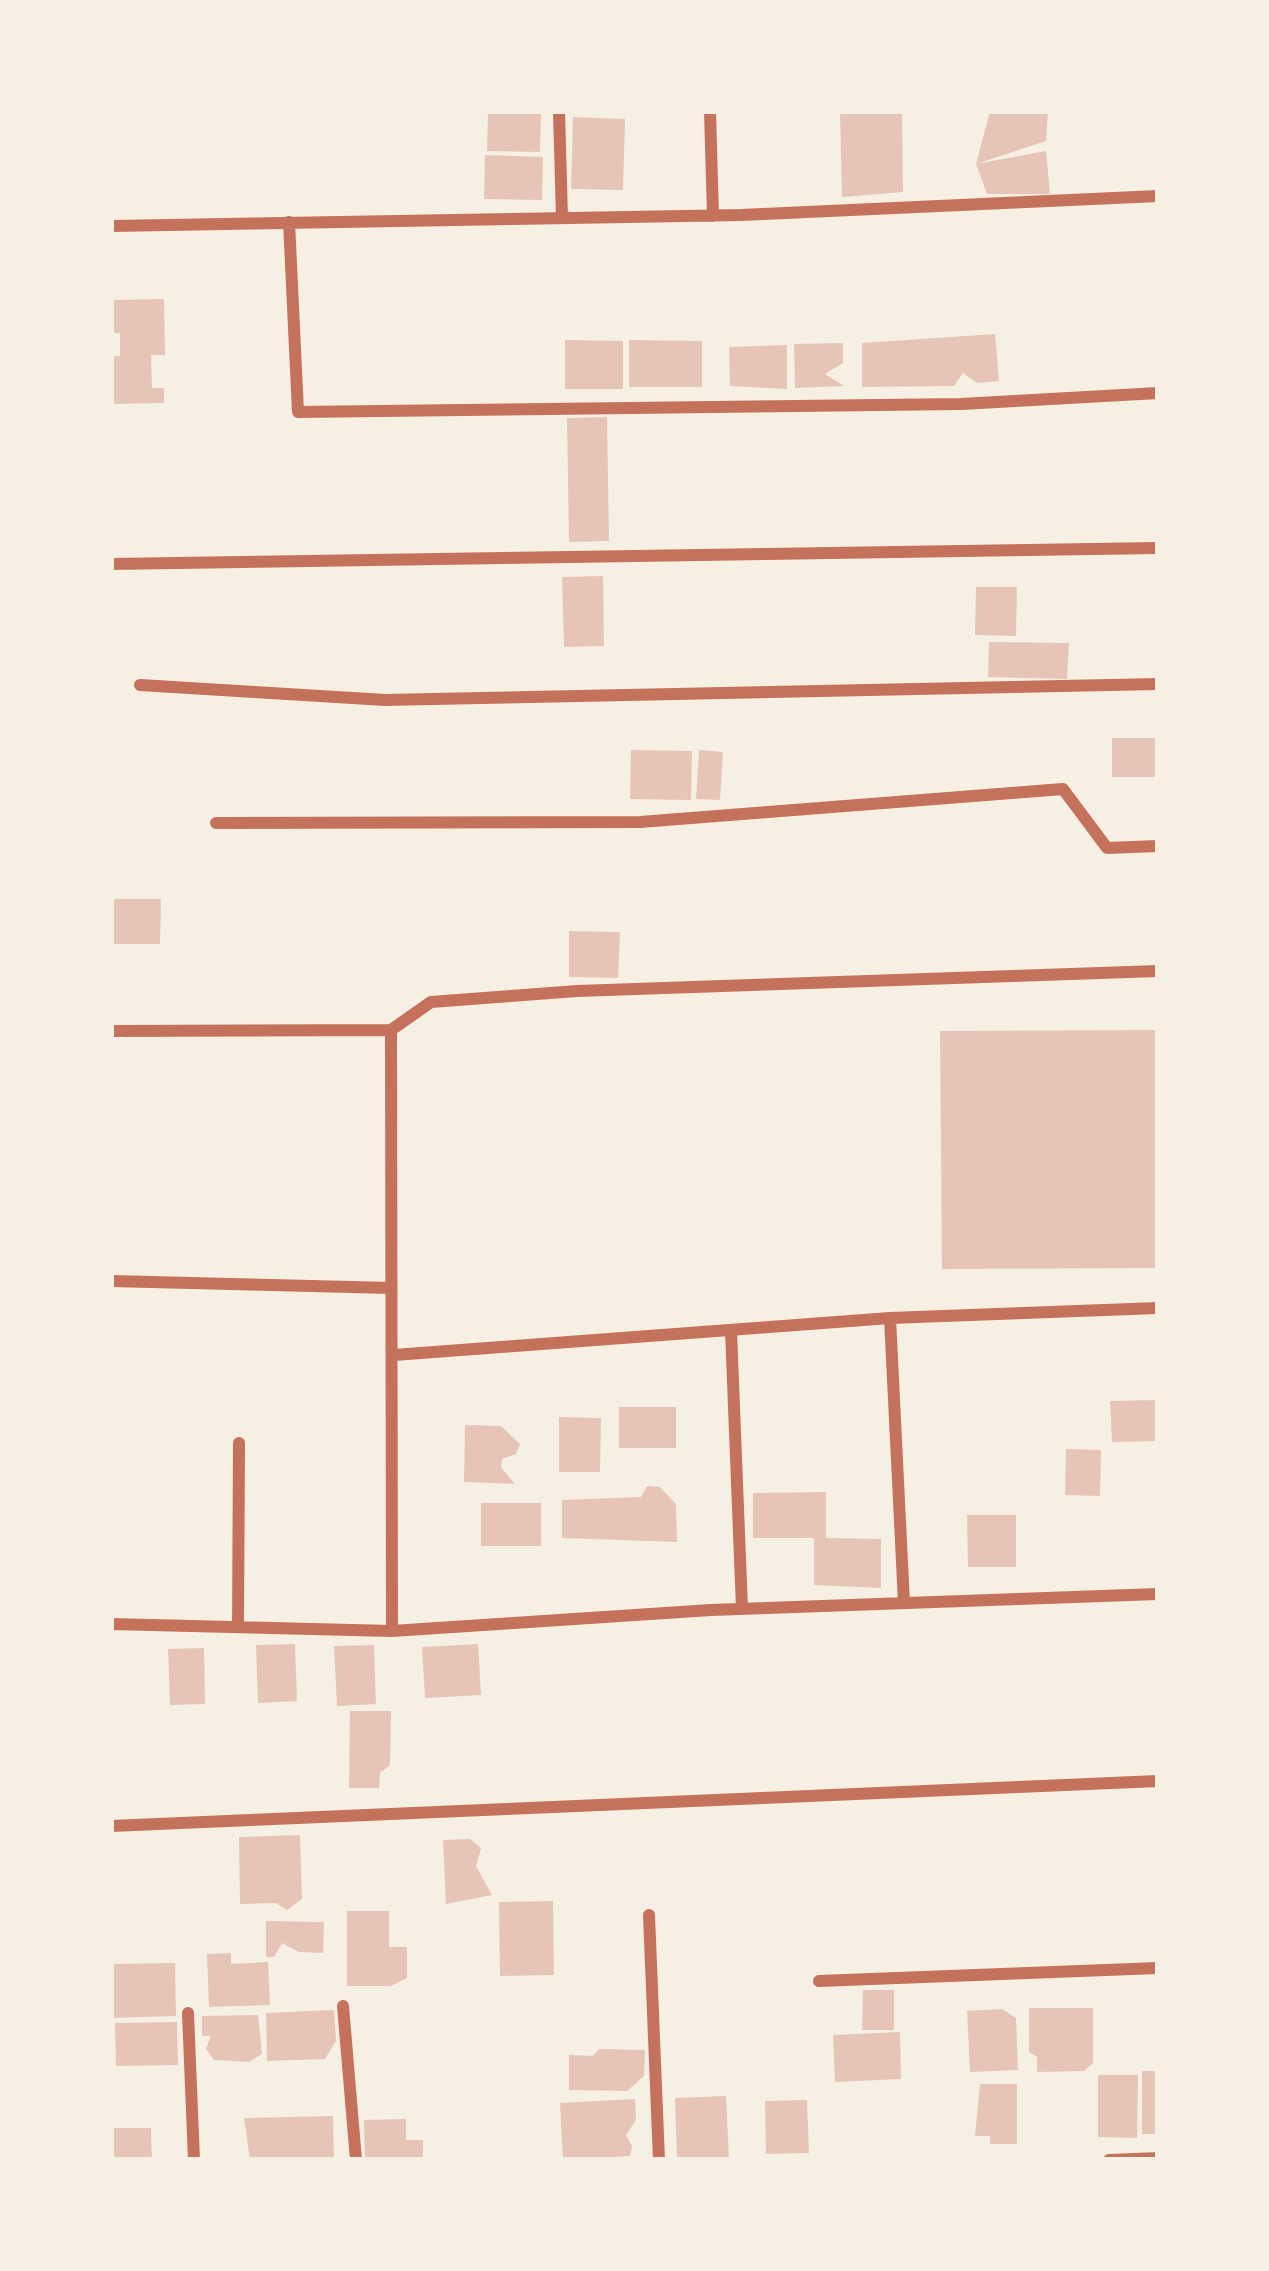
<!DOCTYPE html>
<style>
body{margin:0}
#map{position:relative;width:1269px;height:2271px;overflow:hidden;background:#f6efe4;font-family:Jost,sans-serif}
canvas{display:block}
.frame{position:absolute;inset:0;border:114px solid #f6efe4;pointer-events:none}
</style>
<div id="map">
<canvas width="1269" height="2271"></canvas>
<div class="frame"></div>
</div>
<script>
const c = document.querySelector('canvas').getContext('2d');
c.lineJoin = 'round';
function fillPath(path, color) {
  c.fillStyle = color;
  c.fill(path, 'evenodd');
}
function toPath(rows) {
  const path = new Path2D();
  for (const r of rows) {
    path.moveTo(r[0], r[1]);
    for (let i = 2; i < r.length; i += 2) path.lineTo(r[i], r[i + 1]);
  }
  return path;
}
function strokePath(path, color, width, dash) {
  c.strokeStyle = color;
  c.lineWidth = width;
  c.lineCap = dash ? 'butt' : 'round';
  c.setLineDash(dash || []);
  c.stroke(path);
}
const building = toPath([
 [488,111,541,111,540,152,487,151],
 [902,111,903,192,842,197,840,112],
 [990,111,1048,111,1046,141,976,164],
 [573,117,625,119,623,190,571,189],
 [1046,151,1050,194,987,194,976,164],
 [485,155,543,157,542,200,484,199],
 [164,299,165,355,151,355,152,388,164,388,164,403,111,404,111,356,120,356,120,333,111,333,111,300],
 [995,334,999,381,977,383,963,373,954,386,862,387,862,343],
 [565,340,623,341,623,389,565,389],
 [629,340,702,341,702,387,629,387],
 [843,343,843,363,825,374,844,386,795,388,794,344],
 [787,345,787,389,730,386,729,347],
 [607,417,609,541,569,542,567,418],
 [603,576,604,646,564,647,562,577],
 [976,587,1017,587,1016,636,975,635],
 [989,642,1069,643,1067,679,988,677],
 [1112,738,1158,738,1158,777,1112,777],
 [631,750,692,751,691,800,630,799],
 [699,750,723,752,720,800,696,799],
 [111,899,161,899,160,944,111,944],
 [569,931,620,932,618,978,569,977],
 [1158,1030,1158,1268,942,1269,940,1031],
 [1158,1400,1158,1441,1112,1442,1110,1401],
 [619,1407,676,1407,676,1448,619,1448],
 [559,1417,601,1418,600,1472,559,1472],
 [465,1425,501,1426,520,1444,516,1454,502,1459,501,1467,515,1484,464,1482],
 [1066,1449,1101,1450,1100,1496,1065,1495],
 [647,1486,660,1487,676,1504,677,1542,562,1538,562,1500,641,1497],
 [826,1492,826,1538,881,1539,881,1588,814,1585,814,1538,753,1538,753,1493],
 [481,1503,541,1503,541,1546,481,1546],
 [967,1515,1016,1515,1016,1567,968,1567],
 [295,1644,297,1701,258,1703,256,1645],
 [478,1644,481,1695,425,1698,422,1647],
 [374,1645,376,1704,337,1706,334,1646],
 [204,1648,205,1704,170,1705,168,1649],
 [350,1711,391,1711,390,1765,380,1773,379,1788,349,1788],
 [300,1835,302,1899,287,1910,276,1903,240,1904,239,1837],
 [470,1839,481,1848,476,1866,492,1895,446,1904,443,1840],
 [553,1901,554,1975,500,1976,499,1902],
 [347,1911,389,1911,389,1947,407,1947,407,1978,391,1986,347,1986],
 [266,1921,324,1922,323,1953,299,1952,282,1943,274,1957,266,1957],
 [231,1953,231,1964,268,1962,270,2005,209,2007,207,1954],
 [175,1963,176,2016,111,2018,112,1964],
 [863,1990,894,1990,894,2030,862,2030],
 [1029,2008,1093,2008,1093,2063,1084,2071,1037,2072,1037,2057,1029,2052],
 [1002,2009,1016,2018,1018,2070,970,2072,967,2011],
 [334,2010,336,2041,325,2059,267,2061,266,2013],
 [258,2015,262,2054,249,2062,214,2060,206,2049,211,2036,202,2036,202,2016],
 [177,2022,178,2065,116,2066,115,2023],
 [900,2032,901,2079,835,2082,833,2035],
 [599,2049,645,2050,644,2076,627,2091,569,2090,569,2055,593,2056],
 [1142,2071,1158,2071,1158,2134,1142,2134],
 [1098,2075,1138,2075,1137,2138,1098,2137],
 [980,2084,1017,2084,1017,2144,990,2144,990,2136,975,2136],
 [726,2096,729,2157,677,2159,675,2098],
 [635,2099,636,2120,626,2135,632,2146,630,2156,563,2160,560,2103],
 [807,2100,809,2153,766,2154,765,2101],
 [333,2116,334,2160,250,2160,244,2118],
 [406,2119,406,2140,423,2140,423,2160,365,2160,364,2120],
 [111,2128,151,2128,152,2160,111,2160]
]);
const minor = toPath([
 [559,111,562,218],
 [710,111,713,216],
 [289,222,298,412,961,404,1158,393],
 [111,226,741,215,1158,196],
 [111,564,1158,548],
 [140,685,385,700,1158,684],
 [216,823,640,822,1063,789,1107,848,1158,846],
 [391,1030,392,1631],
 [111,1031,391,1030,431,1002,577,991,1158,971],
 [111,1281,391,1288],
 [890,1318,904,1603],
 [731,1331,742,1609],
 [394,1355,890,1318,1158,1308],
 [111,1624,392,1631,711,1610,1158,1594],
 [238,1627,239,1443],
 [111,1826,1158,1781],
 [649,1915,659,2160],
 [819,1981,1158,1968],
 [343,2006,356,2160],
 [188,2013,194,2160],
 [1109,2160,1158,2158]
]);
fillPath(building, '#e6c5b7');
strokePath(minor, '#c5725c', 12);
</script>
